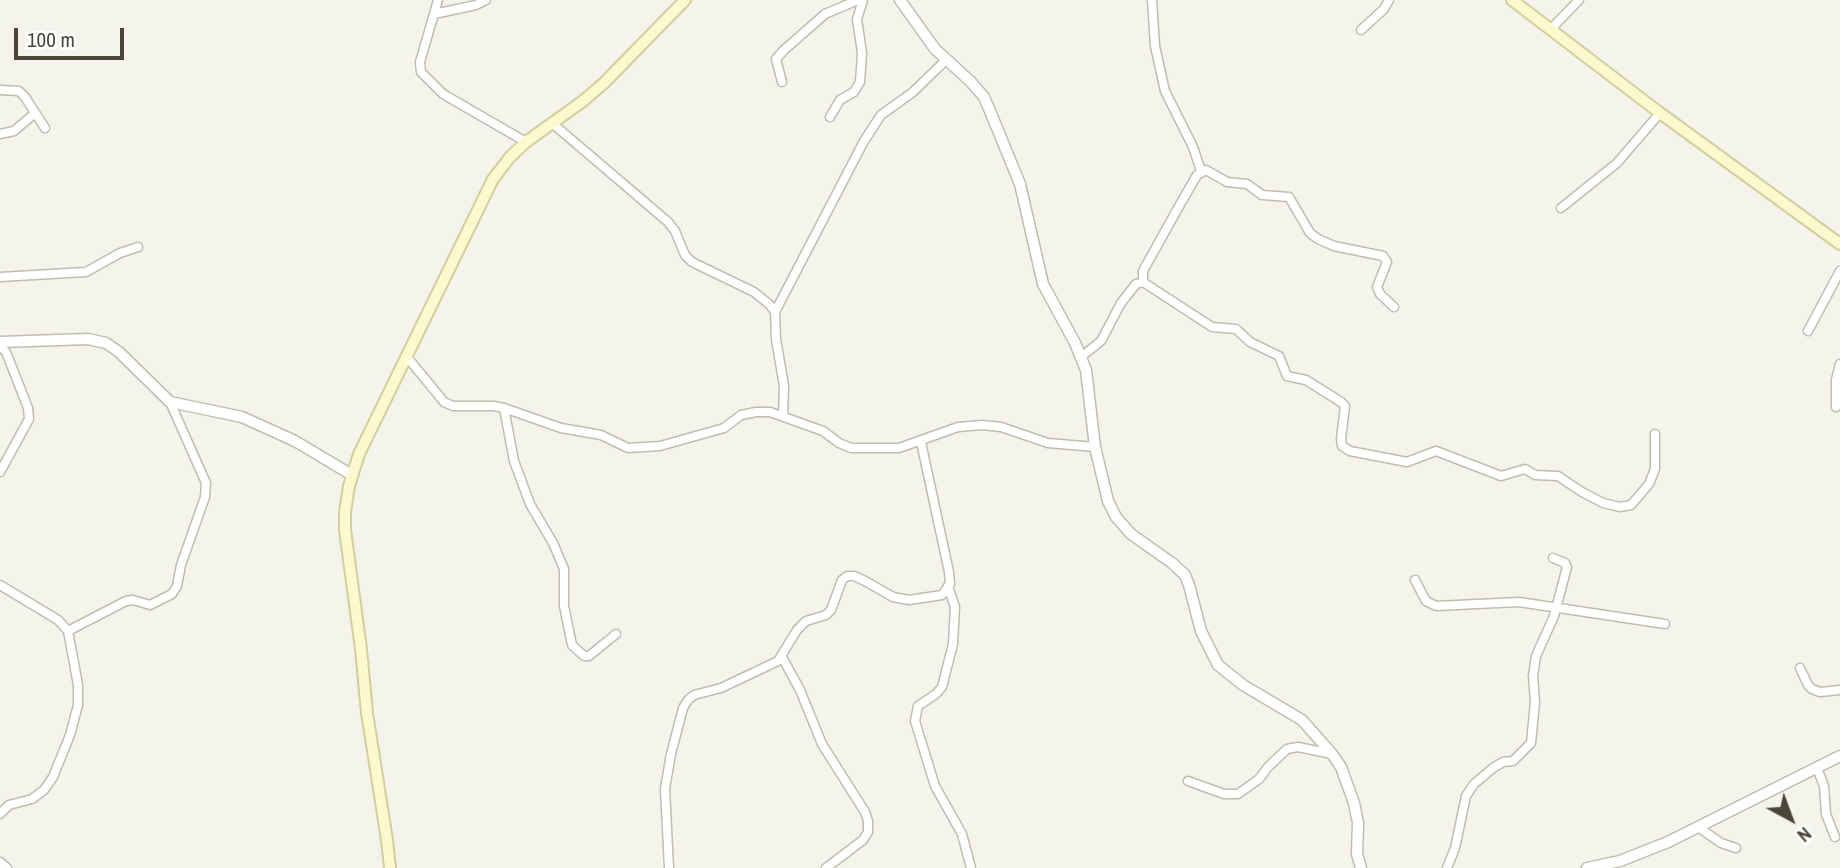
<!DOCTYPE html>
<style>
body{margin:0}
#map{position:relative;width:1840px;height:868px;overflow:hidden;background:#f5f4ec;font-family:"Archivo Narrow",sans-serif}
canvas{display:block}
.north{position:absolute;left:1756px;top:784px;width:70px;height:70px;-webkit-text-stroke:5px #fff;paint-order:stroke;rotate:139deg;font-size:19px;font-weight:700;line-height:28px;text-align:center;color:#494639}
.north::after{content:'';display:block;margin:auto;width:24px;height:32px;background:#494639;clip-path:polygon(50% 0,100% 100%,50% 72%,0 100%)}
.scale{position:absolute;left:14px;top:28px;width:110px;height:32px;box-sizing:border-box;border:4px solid #494639;border-top:0;padding-left:9px;font-size:21px;line-height:24px;white-space:nowrap;color:#494639;-webkit-text-stroke:5px #fff;paint-order:stroke}
</style>
<div id="map">
<canvas width="1840" height="868"></canvas>
<div class="north">N</div>
<div class="scale">100 m</div>
</div>
<script>
const c = document.querySelector('canvas').getContext('2d');
c.lineJoin = 'round';
function toPath(rows) {
  const path = new Path2D();
  for (const r of rows) {
    path.moveTo(r[0], r[1]);
    for (let i = 2; i < r.length; i += 2) path.lineTo(r[i], r[i + 1]);
  }
  return path;
}
function strokePath(path, color, width, dash) {
  c.strokeStyle = color;
  c.lineWidth = width;
  c.lineCap = dash ? 'butt' : 'round';
  c.setLineDash(dash || []);
  c.stroke(path);
}
const minor = toPath([
 [438,0,420,62,421,72,443,94,526,142],
 [1152,0,1155,46,1165,91,1193,147,1201,171],
 [434,14,476,5,486,0],
 [1551,29,1579,0],
 [1361,30,1384,9,1389,0],
 [782,82,776,59,784,50,825,14,858,0],
 [0,90,19,91,25,97,45,128],
 [830,117,840,100,854,92,860,82,862,53,857,19,863,0],
 [552,123,668,222,675,231,685,255,692,262,754,292,770,305,775,312,776,339,784,386,783,416],
 [0,134,14,131,34,114],
 [1561,208,1617,163,1660,113],
 [0,277,86,272,120,253,138,247],
 [1143,282,1143,271,1178,208,1197,175,1206,170,1227,182,1247,184,1262,195,1289,197,1310,233,1318,239,1334,246,1383,256,1387,262,1377,287,1380,294,1394,307],
 [775,312,864,141,881,115,913,92,946,60],
 [1808,331,1840,271],
 [0,346,6,352,28,408,29,419,0,472],
 [407,357,444,402,453,406,494,406,504,408,561,428,601,435,628,448,660,446,724,428,741,415,756,412,770,412,823,431,839,443,851,448,899,448,958,427,982,425,1001,427,1048,443,1095,447],
 [1081,357,1101,341,1121,303,1136,284,1143,282,1212,327,1236,329,1250,342,1279,356,1287,376,1306,380,1341,402,1345,406,1341,439,1342,446,1350,451,1407,462,1436,451,1501,476,1525,469,1535,475,1558,476,1582,492,1603,503,1620,507,1631,505,1649,484,1655,469,1655,434],
 [1836,407,1836,380,1840,364],
 [504,408,514,461,530,504,553,543,564,569,564,606,572,645,584,656,589,656,616,634],
 [1415,580,1426,601,1436,606,1519,602,1665,624],
 [0,585,58,620,68,631,78,685,78,705,70,735,53,777,44,790,32,799,9,805,0,814],
 [948,586,955,607,953,644,942,687,936,694,918,706,915,721,935,786,962,834,971,868],
 [68,631,126,601,133,600,150,605,172,594,177,586,181,565,205,497,206,483,170,402],
 [782,657,800,690,822,744,865,812,868,821,868,832,863,840,826,868],
 [1800,668,1808,685,1812,689,1820,692,1840,690],
 [1817,768,1824,786,1826,814,1835,837],
 [1188,781,1224,794,1238,794,1259,779,1268,767,1287,749,1298,747,1332,754],
 [1698,827,1721,843,1736,848],
 [0,862,7,868],
 [669,868,665,789,671,754,683,708,688,700,694,695,721,688,778,661,797,630,806,621,826,615,831,610,842,580,847,576,854,576,865,581,893,597,909,600,942,595,950,584,949,572,921,442],
 [1447,868,1455,848,1466,796,1474,784,1493,768,1503,762,1513,761,1531,743,1535,702,1533,676,1536,656,1554,616,1567,567,1565,563,1553,558]
]);
const tertiary = toPath([
 [900,0,935,49,971,82,984,97,990,111,1020,184,1043,284,1075,343,1086,370,1095,447,1108,501,1116,517,1131,534,1172,563,1185,575,1189,585,1201,631,1218,665,1243,685,1302,720,1332,754,1341,767,1354,803,1358,823,1357,854,1361,868],
 [0,342,88,339,106,343,119,352,170,402,242,417,295,441,352,475],
 [1587,868,1620,861,1668,842,1840,756]
]);
const secondary = toPath([
 [1512,0,1660,113,1840,244],
 [390,868,387,840,367,713,361,649,345,530,345,512,349,486,359,454,493,179,510,157,526,142,583,101,604,83,685,0]
]);
strokePath(minor, '#c0bdae', 11);
strokePath(tertiary, '#c0bdae', 13);
strokePath(secondary, '#d2ce9d', 14);
strokePath(minor, '#fff', 8);
strokePath(tertiary, '#fff', 10);
strokePath(secondary, '#fcf9ce', 10);
</script>
